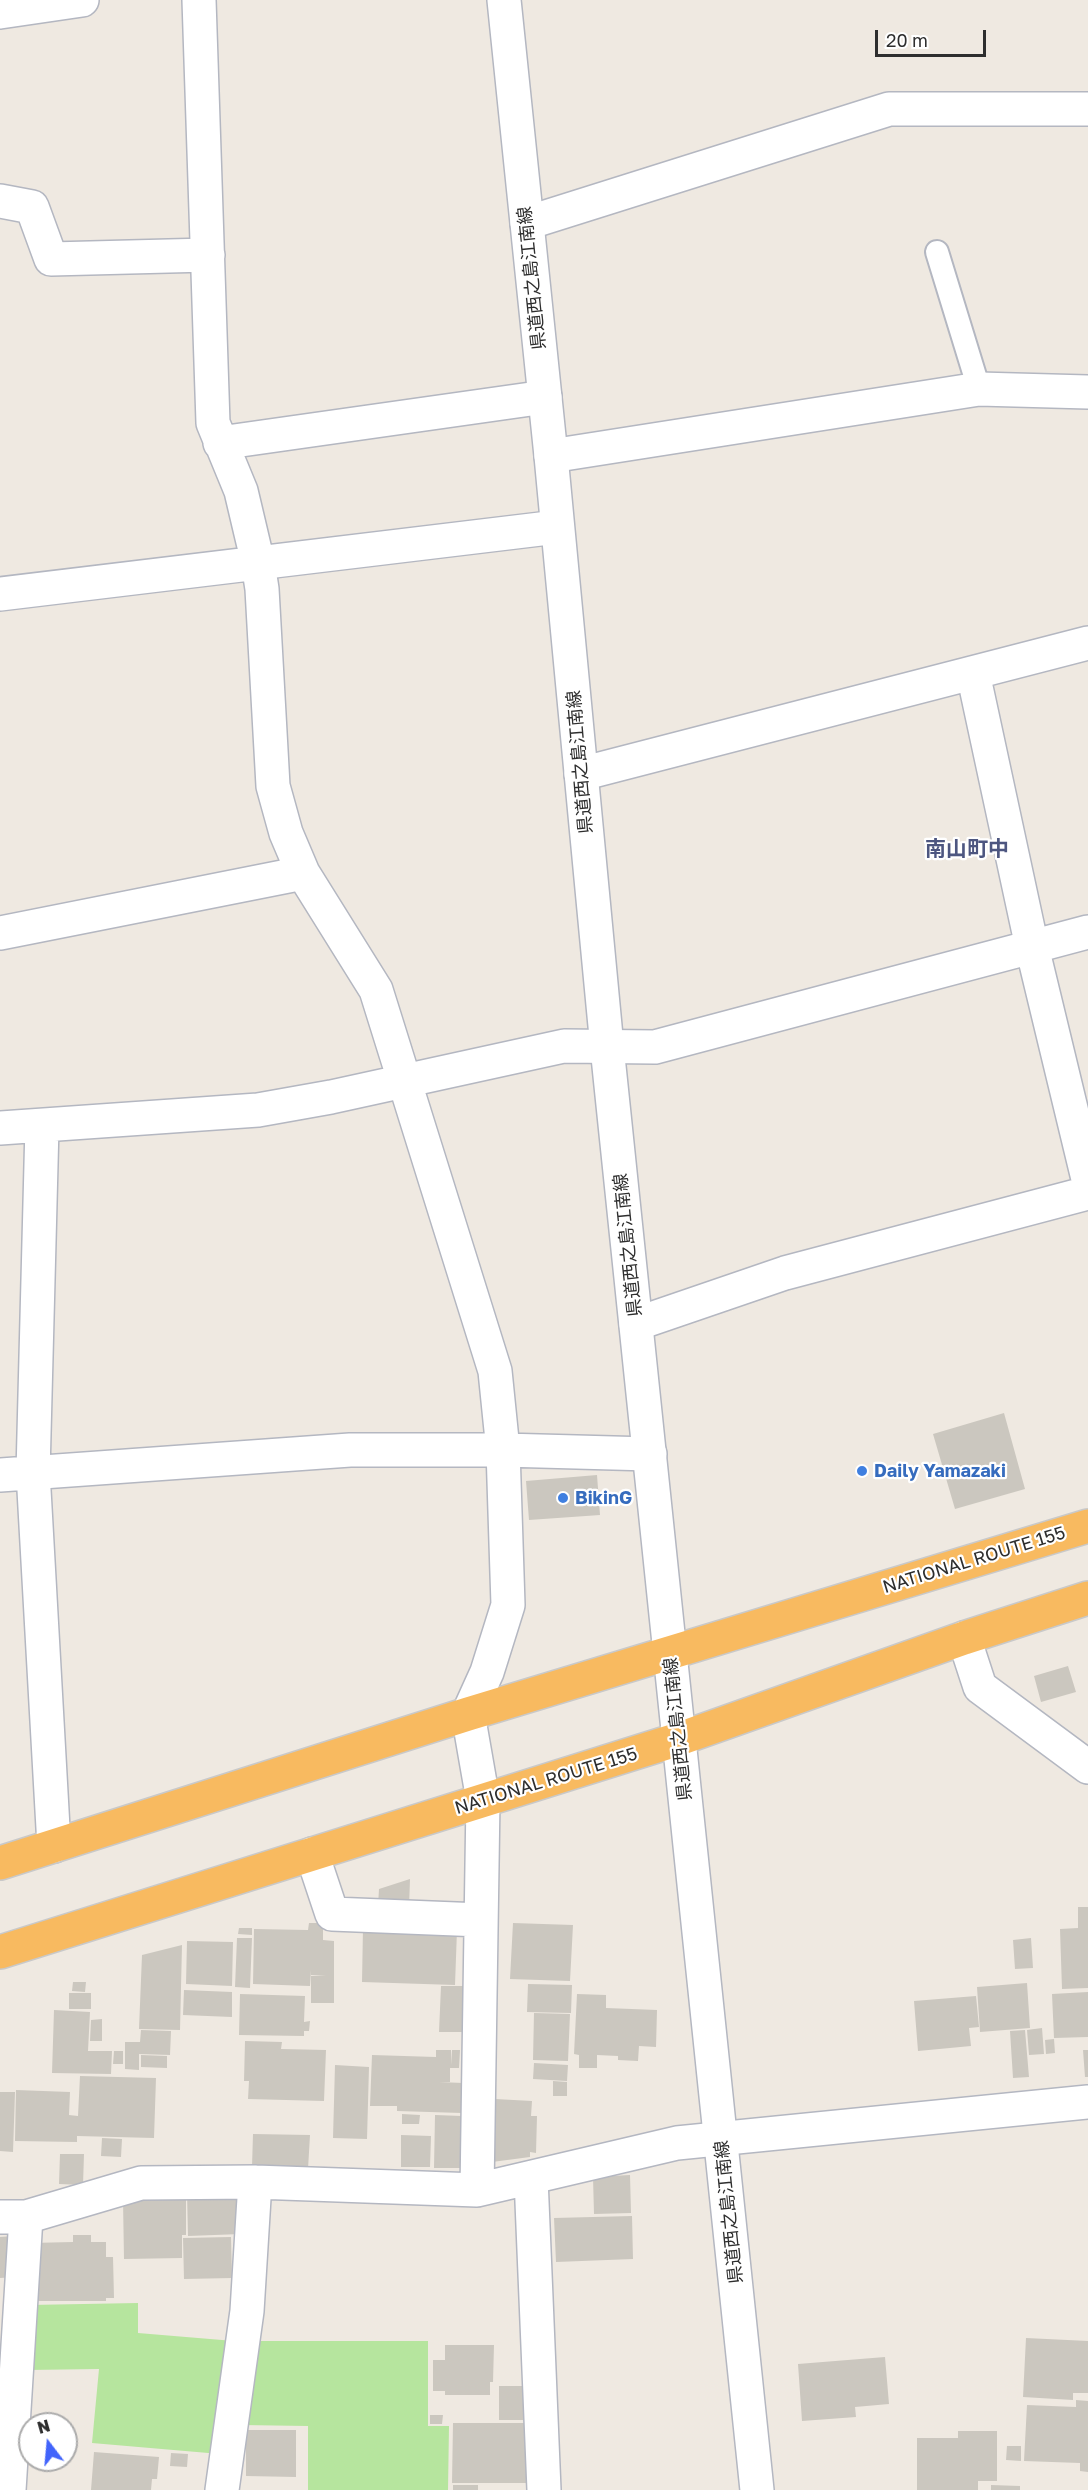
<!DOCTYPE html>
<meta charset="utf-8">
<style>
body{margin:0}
#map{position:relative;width:1088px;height:2490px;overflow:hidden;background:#efe9e1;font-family:"Golos Text",sans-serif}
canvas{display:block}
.north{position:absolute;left:18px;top:2412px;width:60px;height:60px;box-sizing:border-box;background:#fff;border:2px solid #ababab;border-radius:50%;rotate:344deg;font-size:16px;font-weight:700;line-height:24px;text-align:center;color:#2e2e2e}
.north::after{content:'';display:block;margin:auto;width:21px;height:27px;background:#4264fb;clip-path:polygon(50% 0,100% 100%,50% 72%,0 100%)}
.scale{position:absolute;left:875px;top:30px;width:111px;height:27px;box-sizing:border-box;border:3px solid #2e2e2e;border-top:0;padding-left:8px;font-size:18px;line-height:21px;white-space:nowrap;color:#2e2e2e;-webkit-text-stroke:4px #fff;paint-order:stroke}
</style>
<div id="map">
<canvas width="1088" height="2490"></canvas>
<div class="north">N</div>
<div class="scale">20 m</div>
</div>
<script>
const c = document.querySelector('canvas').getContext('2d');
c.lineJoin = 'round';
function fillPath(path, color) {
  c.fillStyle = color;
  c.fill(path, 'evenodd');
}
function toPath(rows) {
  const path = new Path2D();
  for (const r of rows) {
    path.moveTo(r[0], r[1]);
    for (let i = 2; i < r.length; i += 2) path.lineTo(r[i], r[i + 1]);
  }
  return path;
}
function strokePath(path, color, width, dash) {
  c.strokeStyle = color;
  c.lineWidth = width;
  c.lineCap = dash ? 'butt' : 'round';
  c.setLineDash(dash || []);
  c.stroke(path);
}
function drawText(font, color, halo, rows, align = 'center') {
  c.font = font + ' "Golos Text","Noto Sans JP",sans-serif';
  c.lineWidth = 4.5;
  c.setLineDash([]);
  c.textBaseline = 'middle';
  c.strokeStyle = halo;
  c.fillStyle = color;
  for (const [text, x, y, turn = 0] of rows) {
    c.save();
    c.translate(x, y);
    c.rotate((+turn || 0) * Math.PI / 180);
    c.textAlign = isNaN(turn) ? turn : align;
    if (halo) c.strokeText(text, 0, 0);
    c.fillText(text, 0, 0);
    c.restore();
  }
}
const green = toPath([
 [138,2303,138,2333,234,2341,220,2454,92,2443,99,2369,27,2370,29,2305],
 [251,2341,428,2341,428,2426,449,2426,448,2490,308,2490,308,2426,241,2425]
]);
const building = toPath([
 [1004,1413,1025,1489,955,1509,933,1434],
 [597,1475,600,1515,529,1520,526,1481],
 [1068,1666,1076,1692,1041,1702,1034,1676],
 [410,1879,409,1908,378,1906,379,1889],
 [1078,1907,1088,1907,1088,1988,1062,1989,1060,1929,1078,1928],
 [309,1923,323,1923,323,1940,334,1941,334,2003,311,2003,311,1976,326,1975,311,1975,311,1970,310,1986,253,1984,254,1929,308,1930],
 [513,1923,573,1925,570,1981,510,1979],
 [239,1928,252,1928,252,1935,238,1934],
 [363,1928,457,1930,455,1985,362,1982],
 [237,1938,252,1938,250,1988,235,1987],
 [1031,1938,1033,1968,1015,1969,1013,1940],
 [187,1941,233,1942,232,1986,186,1984],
 [182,1945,180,2030,139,2029,142,1955],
 [73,1982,86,1982,85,1992,72,1991],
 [1027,1983,1030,2028,980,2032,977,1987],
 [528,1984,572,1985,571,2013,527,2012],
 [441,1986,467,1986,465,2032,439,2032],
 [184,1990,232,1992,232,2017,183,2015],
 [1088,1992,1088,2037,1054,2038,1052,1994],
 [69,1993,91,1993,91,2009,69,2009],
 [240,1994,305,1996,304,2022,310,2021,309,2031,304,2031,304,2036,239,2035],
 [577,1994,606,1995,606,2008,657,2010,656,2047,639,2046,638,2061,618,2060,618,2056,597,2055,597,2068,579,2068,579,2055,574,2054],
 [976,1996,979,2027,969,2028,971,2046,918,2051,914,2001],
 [54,2010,90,2012,88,2051,112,2051,111,2074,52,2073],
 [534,2013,570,2014,568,2061,533,2060],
 [102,2019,102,2041,90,2041,91,2020],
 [1042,2028,1044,2054,1029,2055,1027,2030],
 [141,2030,171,2031,170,2055,139,2054,139,2070,125,2069,125,2042,140,2042],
 [1025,2030,1029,2077,1013,2078,1010,2031],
 [1054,2039,1055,2053,1046,2054,1045,2040],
 [245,2041,282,2042,281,2049,326,2050,324,2101,248,2099,249,2081,244,2081],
 [436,2050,451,2050,451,2065,452,2050,460,2050,459,2068,450,2068,450,2082,439,2082,463,2083,462,2113,397,2111,397,2106,370,2106,372,2055,436,2057],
 [1083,2050,1088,2050,1088,2077,1085,2077],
 [114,2051,123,2051,123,2064,113,2064],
 [141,2055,167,2056,167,2068,141,2067],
 [534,2063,568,2065,567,2081,533,2079],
 [335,2065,369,2067,367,2139,333,2138],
 [80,2076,156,2078,154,2138,77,2136,77,2142,15,2141,16,2090,70,2092,69,2115,78,2116],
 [553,2081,567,2082,567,2096,553,2096],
 [0,2092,15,2092,13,2152,0,2151],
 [495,2099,532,2101,531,2116,537,2116,536,2153,530,2152,530,2157,492,2162,490,2114,495,2114],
 [402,2114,420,2115,419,2124,402,2124],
 [435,2115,462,2116,460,2168,434,2168],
 [253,2134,310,2135,308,2169,252,2167],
 [401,2135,431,2136,430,2167,401,2167],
 [102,2138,122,2139,121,2157,101,2156],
 [60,2154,84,2154,83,2185,59,2184],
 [630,2175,631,2213,594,2214,593,2177],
 [241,2191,241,2234,188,2236,187,2192],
 [186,2198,186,2235,182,2235,182,2258,124,2259,123,2200],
 [632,2216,633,2259,556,2262,554,2218],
 [73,2235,91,2235,91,2242,106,2242,106,2257,113,2257,114,2298,106,2298,106,2301,32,2301,31,2243,73,2242],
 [14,2236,16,2277,0,2278,0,2237],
 [231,2237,232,2278,184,2279,183,2238],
 [1026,2338,1088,2341,1088,2393,1073,2393,1073,2400,1023,2397],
 [445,2345,494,2345,493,2382,490,2382,490,2395,445,2395,445,2391,433,2391,433,2360,445,2360],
 [885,2357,889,2404,855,2407,856,2417,802,2421,798,2364],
 [499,2386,530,2386,530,2420,499,2420],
 [1076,2400,1088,2401,1088,2472,1080,2471,1080,2463,1024,2461,1027,2405,1076,2407],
 [430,2415,443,2415,442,2424,430,2424],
 [453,2423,530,2423,530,2483,452,2483],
 [246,2430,296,2430,296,2477,246,2476],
 [958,2431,997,2431,997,2481,978,2481,978,2490,917,2490,917,2438,958,2438],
 [1007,2446,1021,2446,1021,2461,1006,2460],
 [94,2452,159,2457,157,2479,152,2479,151,2490,91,2490],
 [171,2453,188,2454,187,2467,170,2466],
 [453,2485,478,2485,478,2490,453,2490],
 [991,2485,1020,2486,1020,2490,991,2490]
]);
const service = toPath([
 [937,252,979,389]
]);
const minor = toPath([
 [199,0,213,423,241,491,258,563,262,589,273,786,286,833,303,873,376,990,495,1371,503,1450,508,1605,487,1672,468,1714,483,1800,477,2190],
 [0,12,82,0],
 [0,201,32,207,51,259,208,255],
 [527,223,889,109,1088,109],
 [220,443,545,397],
 [551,456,979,389,1088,392],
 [0,594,557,527],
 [973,673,1032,947,1088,1179],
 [581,774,1088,643],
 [0,933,303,873],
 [42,1126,33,1472,54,1846],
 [0,1128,258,1110,331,1097,564,1046,655,1047,1088,932],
 [636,1324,785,1273,1088,1193],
 [0,1475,350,1450,503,1450,650,1454],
 [964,1638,980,1687,1088,1767],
 [312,1854,332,1914,481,1920],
 [531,2178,544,2490],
 [0,2217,26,2217,141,2183,255,2182,477,2190,677,2143,1088,2102],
 [9,2490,26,2217],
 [222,2490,247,2311,255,2182]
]);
const secondary = toPath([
 [504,0,551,456,607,1047,757,2490]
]);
const trunk = toPath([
 [0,1863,468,1714,1088,1526],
 [0,1952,679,1739,964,1638,1088,1598]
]);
const markers = [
 [862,1471,6,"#3f7fe0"],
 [563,1498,6,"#3f7fe0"]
];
const streetNames = [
 ["県道西之島江南線",532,278,-96],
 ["県道西之島江南線",580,762,-95],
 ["県道西之島江南線",628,1245,-96],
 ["NATIONAL ROUTE 155",974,1560,-17],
 ["県道西之島江南線",678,1729,-96],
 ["NATIONAL ROUTE 155",546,1781,-17],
 ["県道西之島江南線",729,2212,-96]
];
const shopNames = [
 ["Daily Yamazaki",874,1471],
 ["BikinG",575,1498]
];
const quarterNames = [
 ["南山町中",967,849]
];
fillPath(green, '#b6e59e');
fillPath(building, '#cbc7bf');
strokePath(service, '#b4b7c1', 26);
strokePath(minor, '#b4b7c1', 36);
strokePath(secondary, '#b4b7c1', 36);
strokePath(trunk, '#c9c9c9', 36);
strokePath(service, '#fff', 22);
strokePath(minor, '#fff', 33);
strokePath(secondary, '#fff', 33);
strokePath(trunk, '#f8ba60', 33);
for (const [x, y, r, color] of markers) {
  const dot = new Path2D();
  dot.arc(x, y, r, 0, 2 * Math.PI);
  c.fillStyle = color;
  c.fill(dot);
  strokePath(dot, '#fff', 2);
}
drawText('18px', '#2e2e2e', '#fff', streetNames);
drawText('bold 18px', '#366cbe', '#fff', shopNames, 'left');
drawText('bold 21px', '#4d5680', '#fff', quarterNames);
</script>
